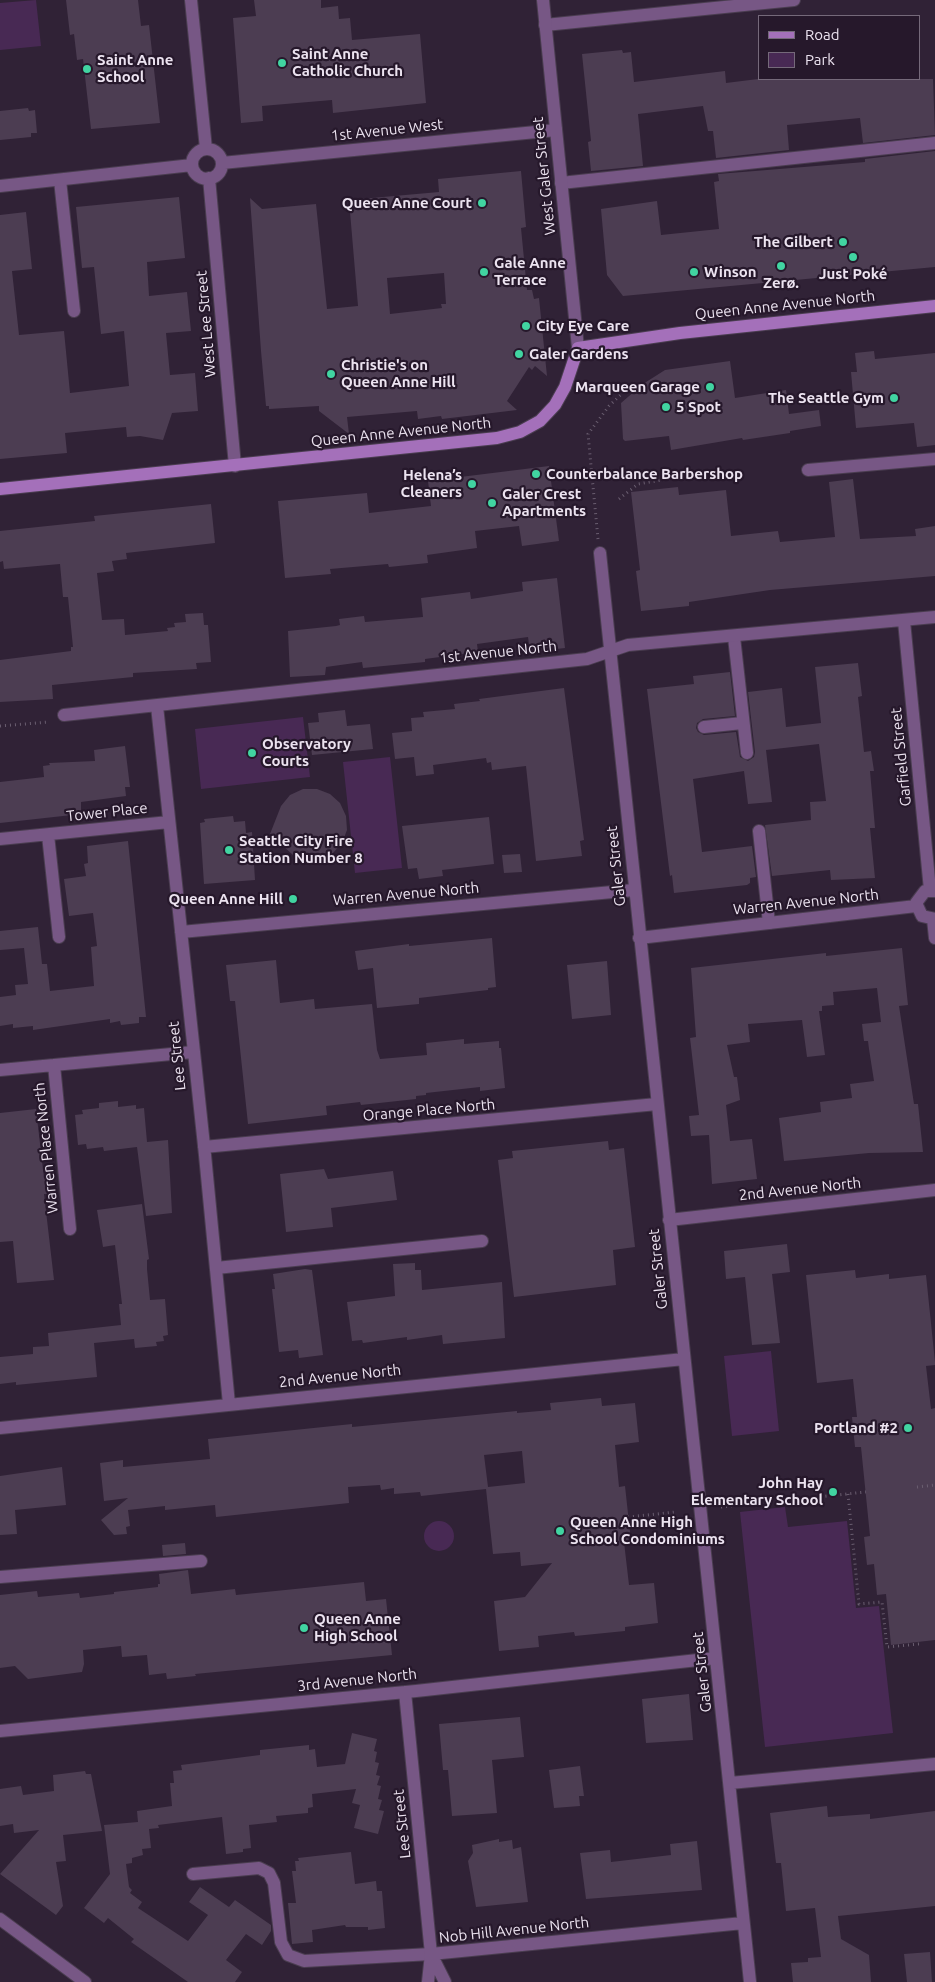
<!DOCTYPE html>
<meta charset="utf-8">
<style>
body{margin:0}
#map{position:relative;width:935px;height:1982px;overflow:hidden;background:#302236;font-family:Ubuntu,sans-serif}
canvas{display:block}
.legend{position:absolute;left:758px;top:15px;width:162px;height:65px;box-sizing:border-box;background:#26182b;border:1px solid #75697a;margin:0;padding:6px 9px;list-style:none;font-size:15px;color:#ece3f0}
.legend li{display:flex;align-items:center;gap:10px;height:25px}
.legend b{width:25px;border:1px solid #75697a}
</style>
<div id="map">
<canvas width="935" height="1982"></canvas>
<ul class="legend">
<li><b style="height:6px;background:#a470ba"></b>Road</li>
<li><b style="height:14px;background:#482954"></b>Park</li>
</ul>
</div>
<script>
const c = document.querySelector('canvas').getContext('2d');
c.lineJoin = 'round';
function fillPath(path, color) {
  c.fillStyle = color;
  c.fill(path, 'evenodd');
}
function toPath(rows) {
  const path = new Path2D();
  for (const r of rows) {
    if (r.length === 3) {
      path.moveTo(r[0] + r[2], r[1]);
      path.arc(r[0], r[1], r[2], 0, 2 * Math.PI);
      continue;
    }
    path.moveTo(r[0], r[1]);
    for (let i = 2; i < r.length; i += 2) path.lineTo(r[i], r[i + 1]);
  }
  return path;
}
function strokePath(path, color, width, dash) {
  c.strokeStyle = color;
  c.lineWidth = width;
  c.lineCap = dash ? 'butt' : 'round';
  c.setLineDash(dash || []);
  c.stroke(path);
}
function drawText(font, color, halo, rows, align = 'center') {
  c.font = font + ' Ubuntu,sans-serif';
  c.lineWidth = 4.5;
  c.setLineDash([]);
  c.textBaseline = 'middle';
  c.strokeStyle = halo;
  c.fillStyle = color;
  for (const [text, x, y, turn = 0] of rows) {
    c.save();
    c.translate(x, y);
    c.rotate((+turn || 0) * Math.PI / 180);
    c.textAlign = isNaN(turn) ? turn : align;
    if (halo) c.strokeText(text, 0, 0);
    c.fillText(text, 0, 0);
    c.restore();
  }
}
const green = toPath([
 [36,0,41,46,0,50,0,3],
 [303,717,310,777,201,789,195,729],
 [390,757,402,868,355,873,343,762],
 [771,1351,779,1431,732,1436,724,1356],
 [785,1507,788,1527,847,1521,856,1608,879,1606,893,1733,765,1747,740,1512],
 [439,1536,15]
]);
const building = toPath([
 [66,0,138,0,141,26,149,25,160,123,91,129,83,59,77,60,74,34,70,35],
 [254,0,321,0,321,8,338,6,339,19,350,18,352,40,420,34,426,103,333,113,332,100,262,106,263,121,241,123,233,18,256,16],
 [622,50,623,53,631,52,634,82,725,71,726,83,758,79,933,79,935,135,863,143,860,118,787,125,789,150,716,158,713,131,708,131,703,106,638,114,643,166,591,171,588,142,591,141,582,54],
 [28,108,29,111,35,110,37,133,31,133,31,137,0,140,0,111],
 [935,151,935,267,623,296,607,275,601,209,657,201,661,235,719,229,714,182,719,181,718,174,865,162,865,159],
 [521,171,526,227,521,228,527,290,532,290,534,299,539,298,547,376,535,366,532,370,529,367,507,401,517,410,442,419,441,416,418,419,417,411,347,417,349,434,319,411,319,406,269,409,269,406,266,406,261,351,250,198,262,209,316,204,327,309,358,306,349,200,439,192,438,179],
 [444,273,446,304,441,304,442,308,390,314,387,278],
 [179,197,185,258,147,262,149,296,187,292,191,331,166,333,170,375,195,373,198,411,172,413,163,440,140,436,127,437,126,427,65,433,67,453,0,459,0,215,26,212,32,269,12,271,19,335,64,331,70,393,129,386,124,331,101,334,94,267,82,268,76,207],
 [874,351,875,359,935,353,935,445,917,447,914,423,856,428,851,372,857,372,855,353],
 [730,361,735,398,786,390,789,414,819,410,821,426,790,431,790,433,743,440,742,438,671,450,669,436,625,441,623,439,621,403,643,384,665,370],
 [549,466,559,541,522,546,519,526,475,531,477,548,427,555,428,563,389,567,388,564,330,569,331,574,285,578,278,501,367,493,369,513,431,506,428,481],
 [853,479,860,539,916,536,915,529,935,526,935,576,770,590,689,602,689,606,641,611,636,571,640,570,631,492,678,487,679,495,726,490,731,536,778,531,780,542,835,537,829,482],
 [211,504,215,543,126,553,127,559,112,561,114,571,97,573,102,620,124,619,125,635,168,631,167,628,175,627,174,623,186,622,185,614,203,613,204,625,208,625,211,662,196,663,197,669,133,673,133,677,52,685,53,699,0,702,0,660,71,651,71,647,73,647,68,597,63,597,60,564,4,569,3,561,0,562,0,531,95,521,94,516],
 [557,578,565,648,530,652,528,637,477,644,478,652,425,659,425,662,363,668,362,662,326,667,325,675,290,677,288,631,336,626,340,625,339,619,364,616,365,622,423,617,421,598,470,592,471,599,523,591,522,582],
 [858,663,862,696,858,697,864,752,871,751,874,771,870,771,875,828,870,828,875,878,831,880,830,870,772,876,765,825,811,820,810,802,826,801,819,744,766,750,772,802,748,804,744,771,693,779,702,852,752,846,756,877,750,878,750,883,747,885,674,893,672,875,670,876,647,689,694,684,693,676,730,672,735,716,703,719,697,723,696,728,698,732,704,735,736,732,740,757,748,761,754,757,755,752,748,692,782,688,786,727,821,723,815,667],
 [564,688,584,840,580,841,582,856,536,861,526,766,492,770,491,762,487,763,486,758,433,765,434,774,416,776,414,757,395,759,392,733,412,731,411,718,424,717,423,712,455,709,454,704,480,701,479,699],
 [345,710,347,726,370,724,373,749,312,755,308,723,319,722,318,713],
 [125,746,130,787,125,787,126,796,81,802,81,814,0,823,0,782,44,777,43,766,50,765,49,763,95,761,94,750],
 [303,789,317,789,330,794,340,803,346,816,347,830,342,843,333,853,320,859,306,860,293,855,270,834,281,806,290,795],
 [233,816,234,822,245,821,246,833,252,832,255,880,204,884,200,823,205,822,204,819],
 [489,817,494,864,442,870,443,876,419,879,417,868,408,869,402,826],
 [128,841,146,1017,139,1017,139,1023,121,1025,120,1021,110,1023,110,1019,33,1030,33,1026,13,1028,13,1024,0,1026,0,997,16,995,15,985,28,984,24,948,0,950,0,931,38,927,42,964,47,964,50,991,94,986,91,947,97,946,93,913,69,916,64,879,86,876,84,864,88,863,87,846],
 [520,854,522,872,504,873,502,855],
 [492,938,496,987,488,988,488,990,419,998,419,1004,377,1008,373,968,358,970,355,951,409,944,409,946],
 [902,948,908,1005,899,1006,914,1104,918,1104,923,1152,869,1153,784,1161,779,1118,821,1112,820,1102,852,1098,850,1084,874,1081,869,1049,868,1041,864,1041,862,1024,881,1022,877,988,833,992,834,1005,822,1006,822,1011,819,1011,825,1055,807,1057,802,1020,748,1024,750,1042,727,1045,734,1077,737,1077,740,1100,726,1105,730,1141,752,1139,757,1179,712,1184,709,1135,691,1136,689,1116,699,1115,690,1038,696,1037,691,968,826,953,826,956],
 [276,960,280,1003,314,999,315,1009,372,1004,377,1050,380,1059,427,1055,426,1043,464,1039,464,1044,499,1041,499,1048,501,1048,505,1088,480,1091,480,1087,426,1093,426,1095,416,1096,416,1099,361,1105,360,1102,326,1106,327,1115,248,1124,235,1001,230,1001,226,965],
 [607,961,611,1015,572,1019,567,965],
 [118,1101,118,1107,136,1105,136,1109,144,1108,147,1142,168,1140,172,1213,146,1216,137,1147,104,1151,103,1147,87,1149,86,1144,78,1145,75,1115,83,1114,82,1110,99,1108,99,1103],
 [36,1109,44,1178,47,1178,48,1194,44,1194,54,1280,17,1283,13,1241,0,1242,0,1113],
 [608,1141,609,1150,624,1148,635,1247,613,1250,616,1285,514,1297,498,1160,513,1158,512,1151],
 [324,1169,328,1179,393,1171,397,1200,331,1208,333,1227,286,1232,280,1174],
 [142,1204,149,1259,147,1260,147,1269,150,1300,165,1299,168,1335,163,1336,164,1341,156,1342,157,1346,135,1348,134,1339,94,1343,97,1377,16,1385,16,1382,0,1384,0,1357,33,1354,33,1347,49,1346,48,1333,121,1325,119,1304,122,1304,115,1245,103,1247,97,1210],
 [787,1244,790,1272,772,1274,780,1343,752,1345,745,1277,726,1279,724,1251],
 [415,1263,415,1270,421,1270,422,1290,502,1282,505,1338,443,1344,442,1335,407,1340,407,1337,363,1343,362,1340,352,1341,347,1302,395,1296,393,1264],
 [305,1269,312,1270,323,1355,299,1358,298,1350,279,1352,272,1289,275,1289,273,1274],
 [855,1270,856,1278,889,1274,889,1279,926,1275,935,1362,935,1365,926,1366,931,1409,935,1408,935,1640,891,1645,886,1594,877,1595,874,1564,867,1565,864,1537,870,1536,861,1447,855,1447,852,1417,857,1417,853,1379,817,1383,806,1275],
 [601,1398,602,1406,635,1403,639,1442,615,1445,619,1487,625,1486,631,1541,624,1542,629,1585,654,1583,658,1623,625,1627,625,1631,575,1636,574,1632,538,1636,539,1647,499,1651,494,1601,525,1597,552,1563,521,1566,520,1552,493,1554,486,1489,421,1496,420,1492,394,1494,394,1488,381,1490,380,1485,348,1487,349,1503,216,1517,215,1505,165,1510,165,1506,128,1510,130,1526,126,1527,127,1534,114,1535,101,1520,128,1498,104,1501,100,1463,123,1460,123,1467,210,1459,208,1439,352,1424,352,1427,517,1411,517,1413,551,1410,550,1403],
 [522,1451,525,1483,488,1487,484,1455],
 [62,1467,66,1505,15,1510,17,1534,0,1535,0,1476],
 [185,1543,186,1554,163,1556,162,1545],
 [188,1570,191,1594,235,1589,236,1595,364,1582,366,1601,386,1599,392,1655,195,1674,196,1676,167,1679,166,1673,149,1675,147,1655,122,1657,121,1646,83,1650,84,1664,82,1672,28,1679,15,1666,0,1668,0,1595,37,1591,38,1597,79,1593,80,1598,114,1594,114,1592,158,1587,158,1584,160,1584,159,1574],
 [689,1694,693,1740,646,1743,642,1699],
 [520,1717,524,1757,492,1760,497,1813,452,1816,448,1770,443,1770,439,1724],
 [352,1733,377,1739,374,1751,377,1752,375,1762,379,1763,376,1775,380,1776,377,1785,381,1786,378,1799,382,1800,379,1810,384,1811,378,1834,354,1828,360,1805,352,1803,356,1789,312,1794,313,1807,308,1808,308,1813,276,1816,277,1822,249,1825,251,1848,243,1849,243,1852,226,1854,222,1817,158,1825,159,1828,149,1829,151,1848,142,1849,143,1855,132,1858,132,1863,126,1864,129,1887,132,1890,130,1893,142,1902,138,1908,188,1941,208,1915,189,1902,200,1887,229,1907,235,1900,271,1925,271,1931,262,1945,246,1934,226,1960,242,1972,235,1982,188,1982,131,1942,134,1939,108,1918,104,1923,84,1908,110,1874,104,1825,138,1822,137,1811,172,1806,170,1783,174,1783,173,1771,182,1770,181,1765,260,1755,260,1750,309,1745,309,1750,315,1749,317,1767,345,1764],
 [580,1766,584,1796,579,1796,580,1806,554,1808,549,1770],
 [85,1771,86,1774,91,1774,102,1831,63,1835,66,1861,56,1862,63,1906,56,1915,0,1874,39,1830,14,1833,13,1824,0,1826,0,1789,21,1786,23,1795,54,1791,53,1775],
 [827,1806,828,1817,870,1814,870,1819,935,1811,935,1906,838,1916,841,1939,869,1955,871,1982,793,1982,791,1963,808,1962,808,1958,821,1957,815,1908,786,1911,781,1863,776,1863,770,1813],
 [499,1839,499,1842,512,1840,513,1849,521,1847,528,1902,476,1907,468,1861,473,1853,472,1845],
 [697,1841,702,1890,586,1899,580,1853,610,1850,611,1862,671,1855,670,1844],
 [351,1852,355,1884,376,1881,377,1891,382,1891,385,1928,368,1930,368,1927,346,1927,345,1925,312,1930,313,1942,292,1944,288,1903,296,1903,292,1871,296,1871,295,1861,299,1861,298,1858],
 [930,1952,932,1982,907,1982,904,1954]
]);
const path = toPath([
 [619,499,638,484,680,477],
 [598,539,588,434,609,406,634,382],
 [0,726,49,722],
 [917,1487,935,1485],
 [848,1494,859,1604,882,1602,887,1647,919,1644],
 [721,1507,866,1492],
 [628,1517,676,1512]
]);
const service = toPath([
 [60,180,74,311],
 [561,183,935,143],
 [808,470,935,459],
 [734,637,747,753],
 [704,727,742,723],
 [759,831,769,923],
 [216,1268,482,1241],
 [0,1577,201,1561],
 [193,1874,259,1868,269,1873,274,1883,281,1942,288,1955,304,1961,431,1954]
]);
const minor = toPath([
 [191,0,206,149],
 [545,25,794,0],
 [207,164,15],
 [222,163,556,130],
 [209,178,235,466],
 [0,186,192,165],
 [600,553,750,1982],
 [904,621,930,890],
 [157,706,205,1155,229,1404],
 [64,715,587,659,628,645,935,617],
 [48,835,59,937],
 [0,839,169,822],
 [935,891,925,891,916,903,922,916,935,919],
 [933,919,935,938],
 [181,932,634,890],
 [639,938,916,906],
 [54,1065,70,1229],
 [0,1070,193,1052],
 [204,1147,657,1104],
 [669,1220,935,1190],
 [0,1428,684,1359],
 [405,1692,431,1954,428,1982],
 [0,1731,416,1691,716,1658],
 [730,1783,935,1764],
 [0,1919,85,1982],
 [431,1954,743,1923],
 [431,1954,445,1982]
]);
const tertiary = toPath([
 [543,0,578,348]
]);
const secondary = toPath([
 [0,489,497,438,520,432,540,421,555,405,565,387,578,348,680,333,935,306]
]);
const markers = [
 [282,63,5,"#41d4a1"],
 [87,69,5,"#41d4a1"],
 [482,203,5,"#41d4a1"],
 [843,242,5,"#41d4a1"],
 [853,257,5,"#41d4a1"],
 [781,266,5,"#41d4a1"],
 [484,272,5,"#41d4a1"],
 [694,272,5,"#41d4a1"],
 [526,326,5,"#41d4a1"],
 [519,354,5,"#41d4a1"],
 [331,374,5,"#41d4a1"],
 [710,387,5,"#41d4a1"],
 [894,398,5,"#41d4a1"],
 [666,407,5,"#41d4a1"],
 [536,474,5,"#41d4a1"],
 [472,484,5,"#41d4a1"],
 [492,503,5,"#41d4a1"],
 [252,753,5,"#41d4a1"],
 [229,850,5,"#41d4a1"],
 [293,899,5,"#41d4a1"],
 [908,1428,5,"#41d4a1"],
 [833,1492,5,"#41d4a1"],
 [560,1531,5,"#41d4a1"],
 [304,1628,5,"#41d4a1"]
];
const poiNames = [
 ["Saint Anne",292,54],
 ["Catholic Church",292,71],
 ["Saint Anne",97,60],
 ["School",97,77],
 ["Queen Anne Court",472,203,"right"],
 ["The Gilbert",833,242,"right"],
 ["Gale Anne",494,263],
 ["Terrace",494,280],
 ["Winson",704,272],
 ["Just Poké",853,274,"center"],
 ["Zerø.",781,283,"center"],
 ["City Eye Care",536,326],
 ["Galer Gardens",529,354],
 ["Christie's on",341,365],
 ["Queen Anne Hill",341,382],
 ["Marqueen Garage",700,387,"right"],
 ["The Seattle Gym",884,398,"right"],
 ["5 Spot",676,407],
 ["Counterbalance Barbershop",546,474],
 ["Helena’s",462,475,"right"],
 ["Cleaners",462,492,"right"],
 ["Galer Crest",502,494],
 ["Apartments",502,511],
 ["Observatory",262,744],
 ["Courts",262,761],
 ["Seattle City Fire",239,841],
 ["Station Number 8",239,858],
 ["Queen Anne Hill",283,899,"right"],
 ["Portland #2",898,1428,"right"],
 ["John Hay",823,1483,"right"],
 ["Elementary School",823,1500,"right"],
 ["Queen Anne High",570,1522],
 ["School Condominiums",570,1539],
 ["Queen Anne",314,1619],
 ["High School",314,1636]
];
const streetNames = [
 ["1st Avenue West",387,130,-6],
 ["West Galer Street",544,176,-96],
 ["Queen Anne Avenue North",785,305,-6],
 ["West Lee Street",206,324,-95],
 ["Queen Anne Avenue North",401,432,-6],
 ["1st Avenue North",498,652,-6],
 ["Garfield Street",901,757,-96],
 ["Tower Place",107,812,-6],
 ["Galer Street",616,866,-96],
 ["Warren Avenue North",406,894,-5],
 ["Warren Avenue North",806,902,-6],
 ["Lee Street",177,1056,-96],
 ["Orange Place North",429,1110,-5],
 ["Warren Place North",46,1148,-96],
 ["2nd Avenue North",800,1189,-6],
 ["Galer Street",658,1269,-96],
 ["2nd Avenue North",340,1376,-6],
 ["Galer Street",702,1672,-96],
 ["3rd Avenue North",357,1680,-6],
 ["Lee Street",402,1824,-96],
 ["Nob Hill Avenue North",514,1930,-6]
];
fillPath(green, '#482954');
fillPath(building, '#4c3d52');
strokePath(service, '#4a3d50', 14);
strokePath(minor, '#4a3d50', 14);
strokePath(tertiary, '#4a3d50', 14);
strokePath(secondary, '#4a3d50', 14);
strokePath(path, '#6a5e70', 3, [1, 4]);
strokePath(service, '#775785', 12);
strokePath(minor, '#775785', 12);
strokePath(tertiary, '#775785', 12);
strokePath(secondary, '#a470ba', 12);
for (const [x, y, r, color] of markers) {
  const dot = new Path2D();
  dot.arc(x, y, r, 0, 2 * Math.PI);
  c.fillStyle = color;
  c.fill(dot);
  strokePath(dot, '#26182b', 2);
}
drawText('bold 15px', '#ece3f0', '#26182b', poiNames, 'left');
drawText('15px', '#ece3f0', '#26182b', streetNames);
</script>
